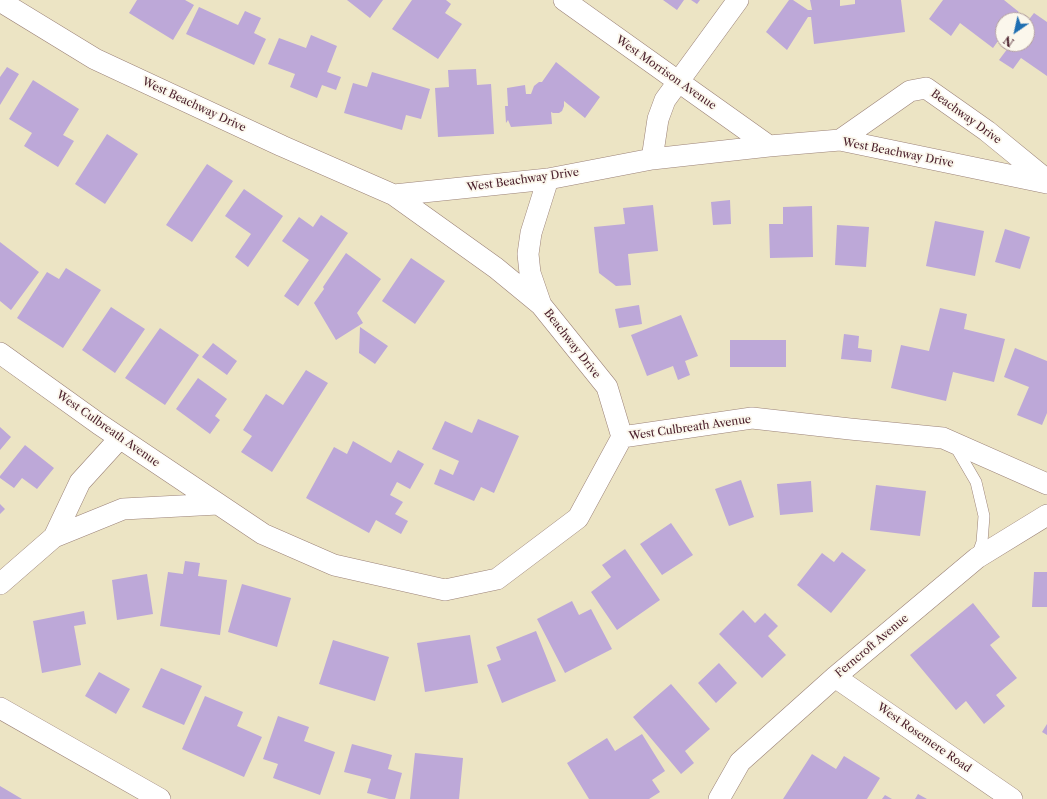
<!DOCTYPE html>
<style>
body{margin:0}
#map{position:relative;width:1047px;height:799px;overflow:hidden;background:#ece4c4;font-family:"Libre Caslon Text",serif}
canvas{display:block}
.north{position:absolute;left:995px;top:12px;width:40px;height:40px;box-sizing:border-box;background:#fbf7ec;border:1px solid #b4a19f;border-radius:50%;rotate:214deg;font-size:11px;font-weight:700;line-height:16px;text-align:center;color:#4a1f2b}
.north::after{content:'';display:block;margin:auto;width:14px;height:18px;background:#1f6fb2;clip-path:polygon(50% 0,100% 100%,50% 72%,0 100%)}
</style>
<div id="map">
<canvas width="1047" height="799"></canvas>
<div class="north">N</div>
</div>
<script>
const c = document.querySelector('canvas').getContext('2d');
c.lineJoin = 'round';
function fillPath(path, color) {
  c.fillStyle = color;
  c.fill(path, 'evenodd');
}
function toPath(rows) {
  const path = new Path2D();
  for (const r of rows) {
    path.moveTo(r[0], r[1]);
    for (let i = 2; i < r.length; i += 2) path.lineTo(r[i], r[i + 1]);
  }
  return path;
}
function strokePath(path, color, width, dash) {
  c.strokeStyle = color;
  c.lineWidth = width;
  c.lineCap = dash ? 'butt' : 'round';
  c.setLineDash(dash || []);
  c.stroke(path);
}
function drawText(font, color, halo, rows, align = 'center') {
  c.font = font + ' "Libre Caslon Text",serif';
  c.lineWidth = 3.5;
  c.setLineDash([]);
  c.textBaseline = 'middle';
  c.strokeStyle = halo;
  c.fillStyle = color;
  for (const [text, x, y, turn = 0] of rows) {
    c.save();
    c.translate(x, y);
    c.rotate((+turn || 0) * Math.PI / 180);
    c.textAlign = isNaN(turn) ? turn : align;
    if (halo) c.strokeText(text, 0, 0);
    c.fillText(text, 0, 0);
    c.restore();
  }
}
const building = toPath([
 [137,0,185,0,194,5,173,40,129,13],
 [347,0,383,0,370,18],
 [412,0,446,0,451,4,445,13,462,24,438,59,392,29],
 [663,0,684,0,677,10],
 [691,0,700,0,697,4],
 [789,0,793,0,808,10,812,10,810,0,840,0,840,6,855,4,855,0,901,0,905,32,814,44,811,17,808,17,787,50,766,32],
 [943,0,1004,0,1019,12,1013,20,1003,20,1003,34,993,48,960,23,951,36,929,19],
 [199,7,238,25,245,11,261,18,254,33,266,39,254,65,186,34],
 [1034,13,1047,22,1047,76,1021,58,1013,69,999,60,1011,44,1027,44,1027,22],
 [311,35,337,46,327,72,341,77,336,90,322,85,317,98,290,87,295,74,268,64,279,38,306,48],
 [556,62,600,97,585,118,564,101,564,106,562,111,559,113,553,113,551,112,552,124,511,127,508,120,506,123,505,106,508,106,507,88,525,85,526,94,531,94,534,86,539,82,542,82],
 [7,67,19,74,0,105,0,77],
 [476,69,477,85,491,84,494,134,438,137,435,88,449,87,448,70],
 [372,72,430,89,421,119,406,115,402,130,344,113,353,83,367,87],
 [33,80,79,109,63,135,74,141,58,167,24,146,32,133,9,119],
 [107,134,138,154,105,204,75,184],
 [207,164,233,181,192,242,166,225],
 [244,189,283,216,248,267,235,257,251,234,225,216],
 [730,200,731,224,713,225,711,202],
 [653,205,658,251,628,254,631,285,616,286,599,273,594,227,625,224,623,208],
 [812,206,813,257,770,258,769,224,783,224,783,207],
 [321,215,348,233,298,306,284,296,309,260,282,241,299,217,313,227],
 [935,221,984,231,975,276,926,266],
 [837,225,869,227,866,267,835,265],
 [1005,229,1030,237,1020,269,995,262],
 [0,242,39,272,11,310,0,301],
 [346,253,381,279,357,313,363,323,336,340,314,303,324,289,323,287],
 [411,258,445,281,415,324,382,301],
 [66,268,101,290,63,348,17,318,47,272,59,279],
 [639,305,642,324,619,328,615,309],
 [111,307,145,329,115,373,82,350],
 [940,308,967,314,964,329,1005,339,994,382,953,372,946,401,891,388,901,345,929,351],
 [681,315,698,356,685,361,690,375,678,380,673,366,647,376,631,335],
 [360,327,388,346,375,364,359,353],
 [160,328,199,355,165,405,125,378],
 [844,334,859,336,858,348,872,350,871,362,841,359],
 [730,340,786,340,786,367,730,367],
 [213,343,237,361,227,375,202,357],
 [1015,348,1047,361,1047,413,1042,425,1017,415,1029,387,1004,377],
 [306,370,328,383,272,472,241,452,252,436,243,430,266,394,283,405],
 [198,378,227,399,215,416,220,420,210,434,176,409],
 [478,419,519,436,494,493,481,487,474,501,434,484,440,469,453,475,459,461,432,449,445,421,472,433],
 [0,427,11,437,0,450],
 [353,441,391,463,398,450,424,464,410,489,397,482,390,495,403,502,395,514,408,521,401,534,376,520,369,533,306,498,334,447,347,454],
 [25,445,54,468,37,489,22,478,14,488,0,478,0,476],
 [741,480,754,517,729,526,715,489],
 [811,481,813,512,780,515,777,484],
 [876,485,926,491,920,536,870,530],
 [0,504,5,509,0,514],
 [671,523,693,555,662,575,640,544],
 [625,549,660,600,617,630,591,592,611,577,602,565],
 [842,552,866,570,831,613,797,585,822,553,834,562],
 [185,561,200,563,198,576,227,580,220,635,160,626,168,572,183,574],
 [1034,572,1047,572,1047,607,1032,607],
 [147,574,153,614,117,620,112,580],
 [242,584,291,598,277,647,228,632],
 [572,601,579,615,591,609,612,649,565,673,537,619],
 [973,603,1000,637,990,645,1017,678,996,695,1005,706,984,724,966,701,956,710,910,655],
 [743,610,755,623,765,613,778,626,768,636,786,655,762,678,719,634],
 [84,611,86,624,74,626,81,665,42,673,33,621],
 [536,631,556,681,502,703,487,665,501,660,496,647],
 [470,635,478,683,425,692,417,643],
 [333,640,389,657,375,701,319,684],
 [719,663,737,683,716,703,698,683],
 [161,668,202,686,184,725,142,707],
 [99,672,130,689,116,714,85,696],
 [671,684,710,729,685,751,694,763,681,774,633,717],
 [205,696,243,712,237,726,262,737,244,777,182,749],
 [278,716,309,727,304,741,335,752,320,795,273,778,278,764,263,759],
 [1047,724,1047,735,1042,732],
 [642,734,665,771,652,780,660,792,649,799,589,799,567,763,607,738,615,751],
 [352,744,392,755,388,769,402,773,395,799,389,799,367,793,371,779,344,772],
 [415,753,463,758,459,799,410,799],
 [812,754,836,769,844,756,880,778,867,799,783,799],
 [0,786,22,799,0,799],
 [918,794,927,799,915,799],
 [885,795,892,799,882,799]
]);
const lane = toPath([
 [955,446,976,482,984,516,982,542,977,556]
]);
const street = toPath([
 [564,0,679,82,769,146],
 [0,1,95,59,282,146,394,195,548,179,652,159,769,146,840,140,1047,183],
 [840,140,910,91,926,88,987,131,1047,180],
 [652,159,658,119,665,100,738,0],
 [548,179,531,233,528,254,530,273,541,305,607,387,622,437],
 [394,195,496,268,541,305],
 [0,353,99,424,263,534,334,565,445,590,497,579,578,518,622,437,752,418,850,429,943,438,1047,484],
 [54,537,123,509,218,504],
 [0,584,54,537,80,482,120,438],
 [835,677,1012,799],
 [0,708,160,799],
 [719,799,740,762,835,677,977,558,1047,515]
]);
const streetNames = [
 ["West Morrison Avenue",666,73,35],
 ["West Beachway Drive",194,105,25],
 ["Beachway Drive",966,117,36],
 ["West Beachway Drive",898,153,11],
 ["West Beachway Drive",523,180,-8],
 ["Beachway Drive",572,344,52],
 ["West Culbreath Avenue",690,428,-8],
 ["West Culbreath Avenue",108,429,35],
 ["Ferncroft Avenue",872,646,-40],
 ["West Rosemere Road",924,738,35]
];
fillPath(building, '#bda8d8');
strokePath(lane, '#9b8278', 12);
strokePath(street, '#9b8278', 22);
strokePath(lane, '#fff', 11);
strokePath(street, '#fff', 21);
drawText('11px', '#4a1f2b', '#fbf7ec', streetNames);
</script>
